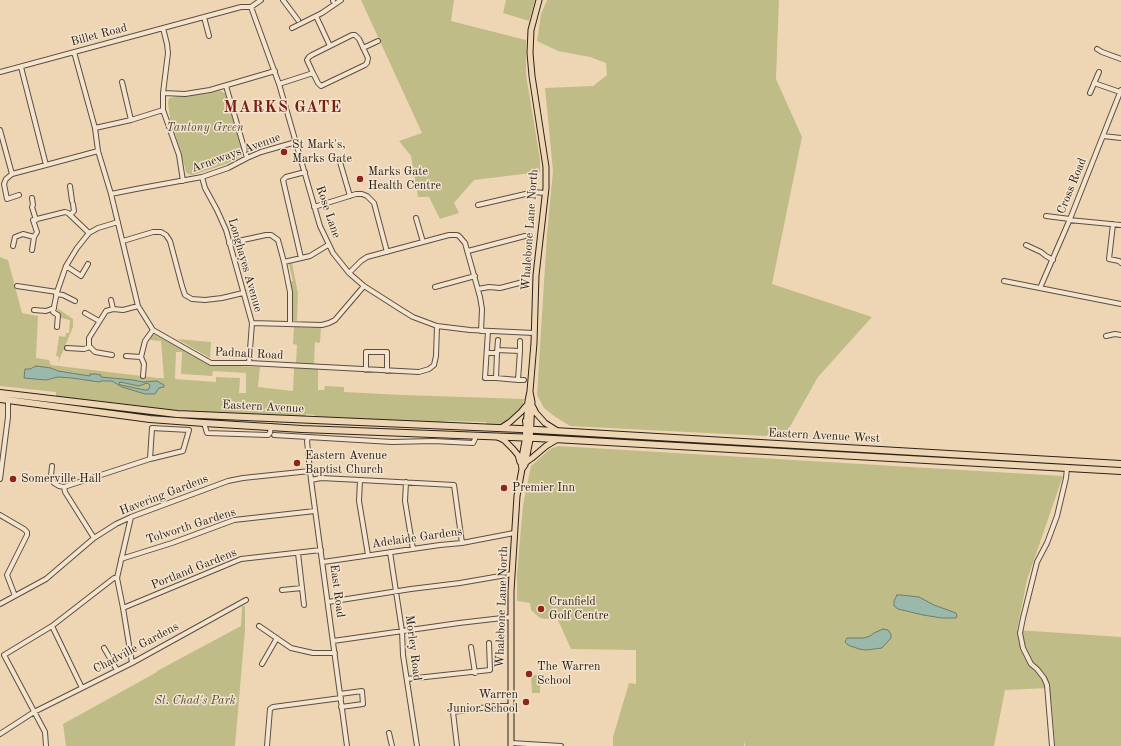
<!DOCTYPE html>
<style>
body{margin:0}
canvas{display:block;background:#eed6b5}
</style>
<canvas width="1121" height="746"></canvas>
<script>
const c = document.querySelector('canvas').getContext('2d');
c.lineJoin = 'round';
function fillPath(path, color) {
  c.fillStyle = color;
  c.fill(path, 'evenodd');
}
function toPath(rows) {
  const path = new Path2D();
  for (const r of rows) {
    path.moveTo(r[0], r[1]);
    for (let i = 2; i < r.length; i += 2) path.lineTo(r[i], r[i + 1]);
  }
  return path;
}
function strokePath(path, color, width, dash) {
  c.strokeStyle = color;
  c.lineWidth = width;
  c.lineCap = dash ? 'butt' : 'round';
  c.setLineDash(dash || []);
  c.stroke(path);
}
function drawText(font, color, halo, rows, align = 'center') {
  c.font = font + ' "Old Standard TT",serif';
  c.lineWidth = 3;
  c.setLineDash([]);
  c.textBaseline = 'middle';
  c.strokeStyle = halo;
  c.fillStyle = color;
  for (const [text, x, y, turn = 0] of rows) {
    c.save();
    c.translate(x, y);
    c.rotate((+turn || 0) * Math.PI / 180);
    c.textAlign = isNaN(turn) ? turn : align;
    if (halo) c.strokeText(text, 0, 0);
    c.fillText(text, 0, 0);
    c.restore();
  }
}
const green = toPath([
 [361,0,454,0,451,21,526,40,526,75,540,159,540,172,474,180,454,203,459,213,440,219,429,197,418,197,411,156,399,141,422,133],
 [506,0,535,0,529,21,503,13],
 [547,0,779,0,776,79,802,137,772,284,872,317,818,377,784,437,570,426,554,416,544,408,537,395,547,234,553,171,545,88,593,86,607,75,606,63,590,57,558,51,537,41,541,14],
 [220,91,225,93,243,154,242,156,226,164,202,172,192,175,188,174,186,172,181,151,170,119,168,103,169,98,178,96,205,94],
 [0,257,8,260,22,313,38,316,36,358,49,360,51,365,158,378,164,378,161,341,150,340,153,334,213,365,260,367,258,387,293,391,294,368,318,369,318,390,324,390,325,386,344,387,344,392,403,395,524,399,522,408,509,421,502,425,487,424,486,422,450,421,441,422,325,417,315,417,315,415,306,414,306,417,184,411,56,396,56,392,0,386],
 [176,352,182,352,181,374,212,376,213,371,246,373,246,393,239,393,240,378,216,377,216,382,175,379],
 [292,263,298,293,297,321,294,321,291,318,292,294,290,282,293,281,289,264],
 [57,308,73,319,73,327,58,363,59,357,56,356,59,336,65,337,66,333,69,333,70,320,61,318,60,315],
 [294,327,321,328,320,343,315,342,314,364,296,363,297,345,293,344],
 [177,339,211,342,210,358],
 [558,446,1063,476,1027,580,1017,630,1121,637,1121,746,1055,746,1052,706,1049,688,1005,690,994,746,745,746,745,741,744,746,613,746,613,737,629,683,636,684,636,650,571,649,557,618,547,619,540,618,531,610,530,603,517,601,517,574,523,505,531,466,550,449],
 [242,606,245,606,245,630,235,746,66,746,63,724,157,672,157,671,241,626],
 [531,675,540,675,540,693,532,693]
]);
const water = toPath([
 [36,366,51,368,58,371,77,374,90,376,90,374,96,374,101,375,101,377,133,380,143,382,157,381,164,385,164,387,159,388,155,394,145,394,122,387,112,381,101,381,99,382,72,378,58,377,46,380,24,378,25,369,30,369,36,366],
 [120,382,139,386,147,383,149,384,150,386,148,390,145,390,121,385,119,384,120,382],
 [897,595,901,595,919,597,934,605,956,613,957,616,956,618,942,618,923,615,898,609,894,606,894,601,897,595],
 [883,629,888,630,891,634,891,638,882,648,866,650,859,649,848,645,845,642,847,638,864,638,870,636,874,633,883,629]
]);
const minor = toPath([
 [283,0,298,20],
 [333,0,333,1],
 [251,7,279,84,320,226,333,253,349,273,364,286,400,309,413,317,437,326,470,330,534,333],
 [316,16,330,46],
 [204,17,209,36],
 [163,28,167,44,168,53,163,93,163,110,179,155,183,181],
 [292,28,322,13,341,0],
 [363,48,378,41],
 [1097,49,1102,52,1121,59],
 [74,52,95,128,98,151,111,194,138,306,153,330,211,363,249,363,419,372,429,369,434,365,436,356,437,326],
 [21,67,46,165,98,151],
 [0,72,241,7,251,7,261,0],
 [122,82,131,120],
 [1094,83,1120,92],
 [279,84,313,73,307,60,309,57,312,55,352,35,355,35,359,39,368,58,367,63,365,65,321,86,318,83,313,73],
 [226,86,247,158],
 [163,93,185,94,210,90,275,71],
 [1090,93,1099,72],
 [95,128,131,120,163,110],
 [0,130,12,174],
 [1103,136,1121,138],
 [340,162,350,196],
 [202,177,205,188,217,210,226,230,252,323,249,363],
 [70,186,72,201],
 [111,194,136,189,202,177,228,168,247,158,261,152,296,142],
 [19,195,7,199,4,184,6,179,12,174,46,165],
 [32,198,33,205,32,207,36,220],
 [478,205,534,192,545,193],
 [314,207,356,194,362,194,367,196,374,203,387,252],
 [70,215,74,211,73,204],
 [1046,216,1070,219],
 [416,218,423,242],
 [1069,220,1121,225],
 [1113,224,1109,259,1119,261,1121,263],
 [123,241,153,232,161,232,166,235,170,241,182,286,185,295,192,299,205,300,222,298,243,293],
 [229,243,266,235,271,235,278,240,284,262,290,292,290,324],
 [1026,245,1041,252,1046,256,1053,260],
 [13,246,15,237,23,234,34,237],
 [32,250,34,237,37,232,33,220,65,212,68,213,89,233],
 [468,251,525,236],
 [301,258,283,180,286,177,305,172],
 [284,262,310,256,328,245],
 [66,266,81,276,88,264],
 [349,273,361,261,367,257,449,235,457,235,459,236,465,243,480,297,482,309,481,331],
 [1004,281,1121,304],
 [17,286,57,292],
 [435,287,475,276],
 [1040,288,1070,219,1121,90],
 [478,289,489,287,500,288,523,282],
 [56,294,63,295,75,301],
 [111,300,113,309],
 [34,310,46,311,54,308],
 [85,313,99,321],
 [252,323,322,325,329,323,335,320,364,286],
 [57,327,58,315,53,312,57,292,66,266,77,248,89,233,98,228,118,222],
 [488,331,485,378,496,378,497,353],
 [1106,336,1115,334,1121,335],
 [67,348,84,349,90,347],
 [520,351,520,341],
 [487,353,497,353,498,340],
 [112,355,95,352,89,346,89,338,106,311,113,309,123,310,138,306],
 [126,356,141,357],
 [366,370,366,352,387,352,387,371],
 [143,376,144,364,141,357,145,341,153,330],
 [496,378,518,380,520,351,497,350],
 [518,380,524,380],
 [204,423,207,433,268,435,270,433,271,426],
 [274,435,392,442,433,441,473,443,475,439,476,435],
 [308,438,307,441,311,480,347,746],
 [52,466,51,476,54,483,59,486,64,487,150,459,183,451,189,430,152,428,150,459],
 [0,479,8,417,8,400],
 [311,480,321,478,360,480,454,485,462,543],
 [360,480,359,501,368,555],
 [406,482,405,501,413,549],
 [64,487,65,492,94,538],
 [0,515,24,529,27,532,27,535,7,575,15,596],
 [131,517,117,578,123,608,132,663],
 [390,552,402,631,403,655,417,746],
 [298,553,304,605],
 [121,559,172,543,234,520,315,511],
 [323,562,440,545,462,543,514,533],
 [282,590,302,588],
 [328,602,411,589,460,583,512,574],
 [0,604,46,579,94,538,116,524,131,517,228,481,243,478,310,471],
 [123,608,241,559,321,550],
 [52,626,82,688],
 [259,626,291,648,313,653,335,653],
 [333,641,459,623,511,617],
 [471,647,475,673],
 [104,648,117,670],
 [262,664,277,638],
 [407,679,490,670,489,643],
 [340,694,362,691,363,704,341,707],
 [389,733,392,746],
 [0,734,34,712,132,663,246,600],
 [511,743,561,746],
 [46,746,45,732,4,655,52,626,114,578,117,578],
 [267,746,270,709,273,707,341,698],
 [457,746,453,712,495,706,511,706],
 [1052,746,1047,685,1044,678,1037,669,1031,664,1023,648,1020,633,1023,618,1037,562,1047,543,1057,516,1066,478,1067,468]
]);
const major = toPath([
 [533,407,536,413,545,423,556,430],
 [501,428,510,422,521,412,526,406],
 [498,437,504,440,513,449,518,455,520,462],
 [525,463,532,458,546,446,556,440],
 [522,469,521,463,525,441,528,401,530,391,534,343,536,275,546,188,546,167,532,76,530,53,531,30,539,0],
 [511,746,511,591,517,496,522,469,525,465,530,440,532,402,530,392]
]);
const highway = toPath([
 [0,393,177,414,520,429,1121,464],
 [0,399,150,419,204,423,302,429,536,438,1121,471],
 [526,421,527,426,530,431]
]);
const markers = [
 [284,152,4,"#8f2418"],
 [360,179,4,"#8f2418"],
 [297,463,4,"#8f2418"],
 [13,479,4,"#8f2418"],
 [504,488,4,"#8f2418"],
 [541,609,4,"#8f2418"],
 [529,674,4,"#8f2418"],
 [526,702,4,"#8f2418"]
];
const streetNames = [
 ["Billet Road",99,35,-15],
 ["Arneways Avenue",236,153,-20],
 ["Cross Road",1072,186,-68],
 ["Rose Lane",328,212,71],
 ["Whalebone Lane North",530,230,-86],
 ["Longhayes Avenue",245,265,74],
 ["Padnall Road",249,354,3],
 ["Eastern Avenue",263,407,3],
 ["Eastern Avenue West",824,436,3],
 ["Havering Gardens",164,495,-21],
 ["Tolworth Gardens",191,526,-18],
 ["Adelaide Gardens",417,538,-8],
 ["Portland Gardens",194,569,-22],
 ["East Road",337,591,83],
 ["Whalebone Lane North",502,607,-88],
 ["Chadville Gardens",136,648,-28],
 ["Morley Road",413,648,83]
];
const parkNames = [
 ["Tantony Green",205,128],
 ["St. Chad's Park",195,701]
];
const poiNames = [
 ["St Mark's,",292,145],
 ["Marks Gate",292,159],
 ["Marks Gate",368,172],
 ["Health Centre",368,186],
 ["Eastern Avenue",305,456],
 ["Baptist Church",305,470],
 ["Somerville Hall",21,479],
 ["Premier Inn",512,488],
 ["Cranfield",549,602],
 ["Golf Centre",549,616],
 ["The Warren",537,667],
 ["School",537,681],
 ["Warren",518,695,"right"],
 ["Junior School",518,709,"right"]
];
const districtNames = [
 ["MARKS GATE",283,108]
];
fillPath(green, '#c0bc88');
fillPath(water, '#9ab9aa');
strokePath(water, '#6e7d70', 1);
strokePath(minor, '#5c4f3f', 6);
strokePath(major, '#2b2218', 7);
strokePath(highway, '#2b2218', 8);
strokePath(minor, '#f4e4cf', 4);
strokePath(major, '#eed6b5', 5);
strokePath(highway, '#eed6b5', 6);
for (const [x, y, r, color] of markers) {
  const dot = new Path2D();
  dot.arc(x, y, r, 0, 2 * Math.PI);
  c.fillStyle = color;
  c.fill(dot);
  strokePath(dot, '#f4e4cf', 1.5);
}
drawText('12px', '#2b2218', '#f4e4cf', streetNames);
drawText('italic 12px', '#504834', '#f4e4cf', parkNames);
drawText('12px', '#2b2218', '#f4e4cf', poiNames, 'left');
c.letterSpacing = '1px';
drawText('bold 16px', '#7a1f14', '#f4e4cf', districtNames);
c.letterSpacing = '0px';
</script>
